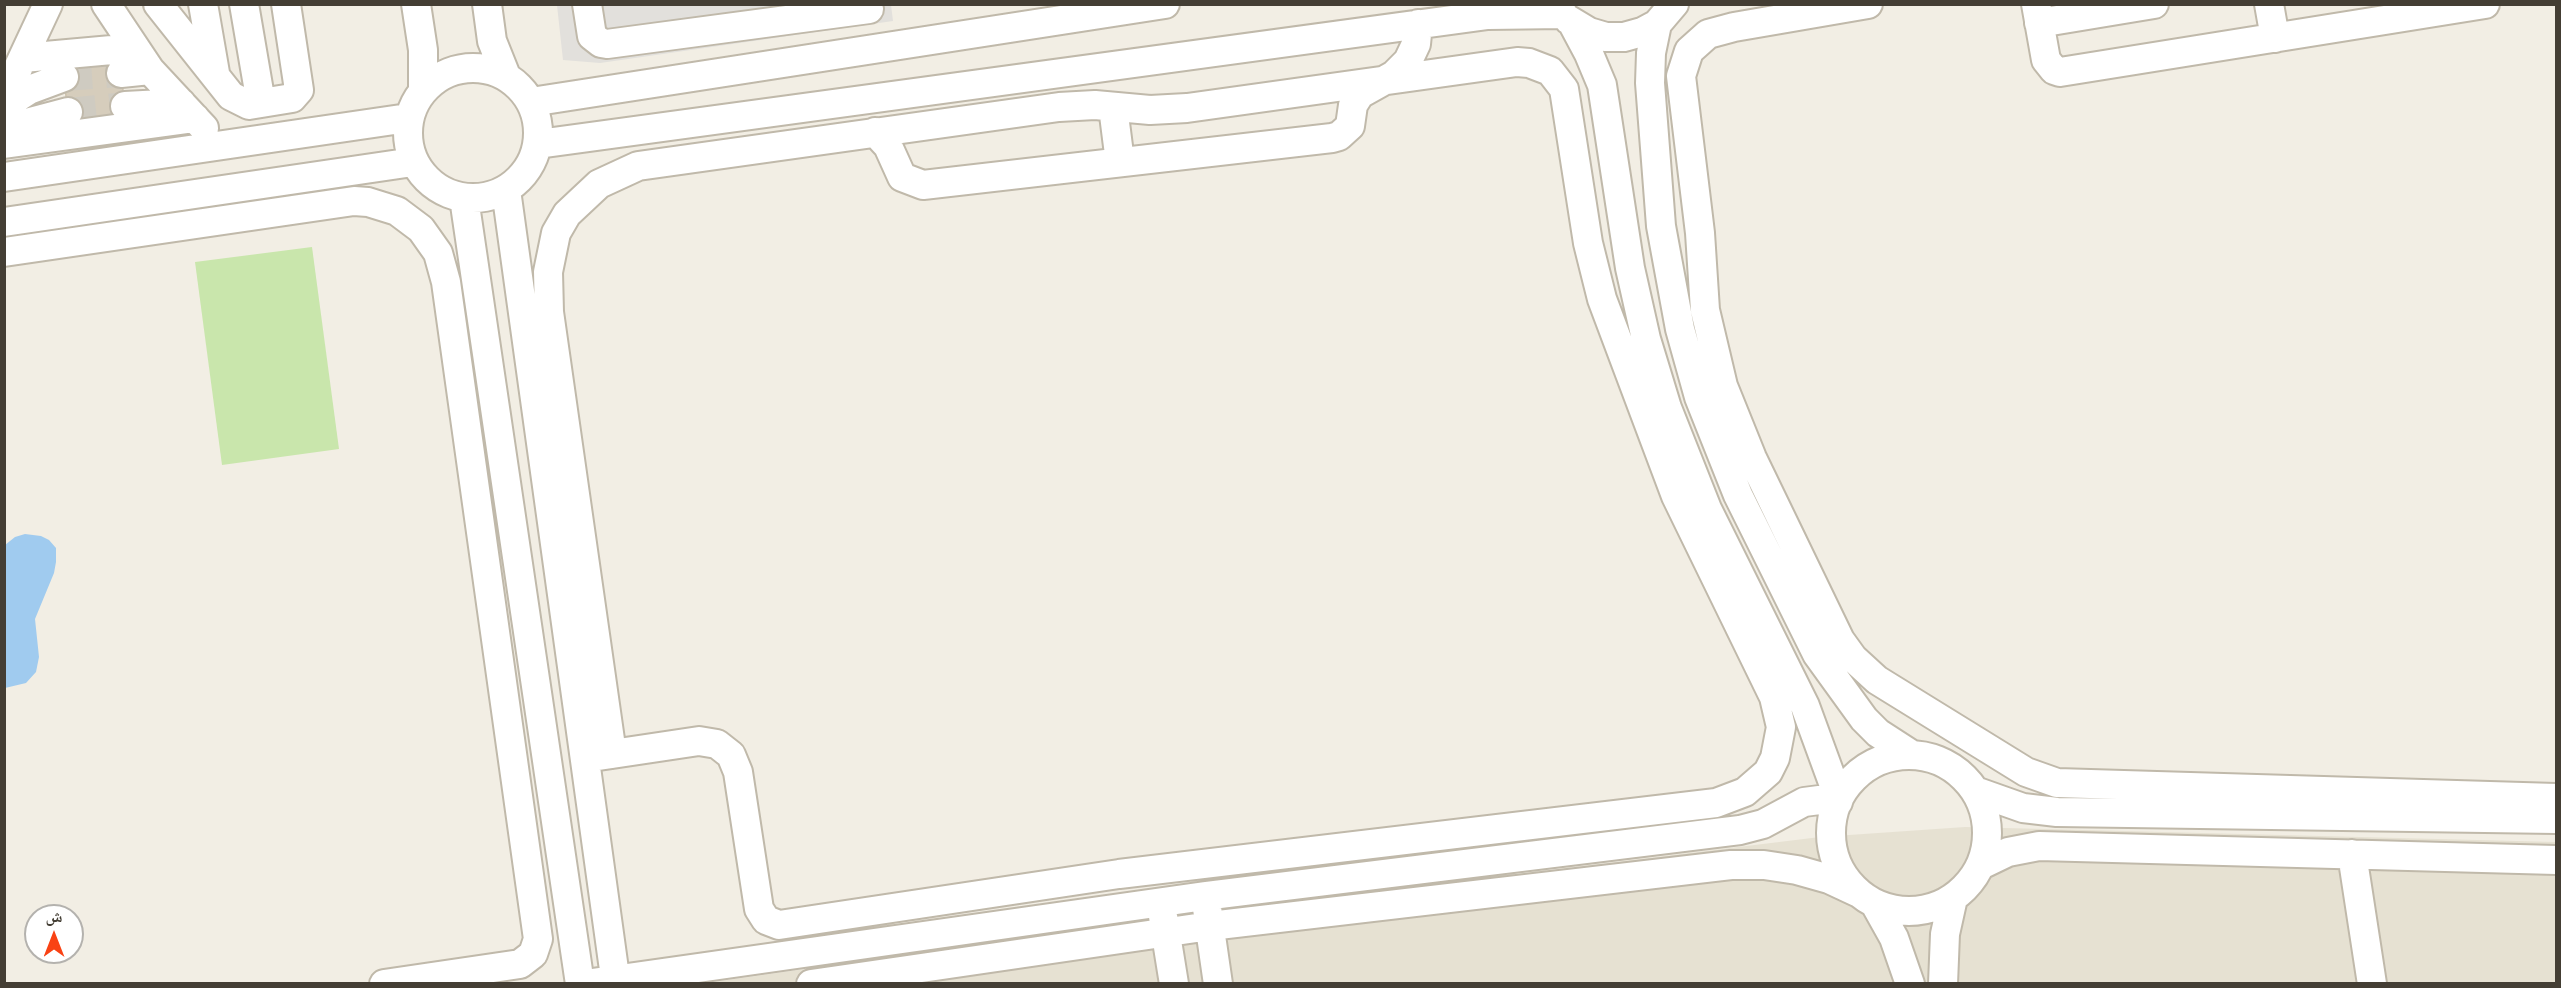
<!DOCTYPE html>
<meta charset="utf-8">
<style>
body{margin:0}
#map{position:relative;width:2561px;height:988px;overflow:hidden;background:#f2eee4;font-family:Overpass,"Noto Naskh Arabic",sans-serif}
canvas{display:block}
.frame{position:absolute;inset:0;border:6px solid #443e34;pointer-events:none}
.north{position:absolute;left:24px;top:904px;width:60px;height:60px;box-sizing:border-box;background:#fff;border:2px solid #b4b2ae;border-radius:50%;rotate:0deg;font-size:16px;font-weight:700;line-height:24px;text-align:center;color:#443e34}
.north::after{content:'';display:block;margin:auto;width:21px;height:27px;background:#f94214;clip-path:polygon(50% 0,100% 100%,50% 72%,0 100%)}
</style>
<div id="map">
<canvas width="2561" height="988"></canvas>
<div class="frame"></div>
<div class="north">ش</div>
</div>
<script>
const c = document.querySelector('canvas').getContext('2d');
c.lineJoin = 'round';
function fillPath(path, color) {
  c.fillStyle = color;
  c.fill(path, 'evenodd');
}
function toPath(rows) {
  const path = new Path2D();
  for (const r of rows) {
    if (r.length === 3) {
      path.moveTo(r[0] + r[2], r[1]);
      path.arc(r[0], r[1], r[2], 0, 2 * Math.PI);
      continue;
    }
    path.moveTo(r[0], r[1]);
    for (let i = 2; i < r.length; i += 2) path.lineTo(r[i], r[i + 1]);
  }
  return path;
}
function strokePath(path, color, width, dash) {
  c.strokeStyle = color;
  c.lineWidth = width;
  c.lineCap = dash ? 'butt' : 'round';
  c.setLineDash(dash || []);
  c.stroke(path);
}
const residential = toPath([
 [1965,827,2556,842,2556,983,700,984,1183,915,1820,837]
]);
const green = toPath([
 [312,247,339,449,222,465,195,262]
]);
const parking = toPath([
 [557,5,891,5,893,21,600,63,563,60]
]);
const water = toPath([
 [25,534,41,536,49,540,56,548,56,562,54,573,35,619,39,657,36,672,26,683,5,688,5,545,15,537]
]);
const building = toPath([
 [120,61,126,120,69,126,63,67,120,61]
]);
const minorTunnel = toPath([
 [64,77,121,73],
 [68,112,125,106]
]);
const minor = toPath([
 [106,4,150,70,204,128],
 [158,4,231,96,249,105,292,98,299,90,286,4],
 [203,4,215,73],
 [244,4,261,103],
 [416,4,423,50,423,90],
 [487,4,492,41,506,76],
 [587,4,592,36,601,43,607,44,869,9],
 [1868,4,1734,27,1708,34,1689,51,1681,76,1700,233,1705,310,1723,386,1752,458,1840,640,1853,658,1877,680,2026,772,2057,783,2556,798],
 [2036,4,2046,60,2054,70,2060,72,2485,4],
 [2269,4,2275,38],
 [1569,20,1589,32,1606,37,1624,37,1642,32,1657,24,1674,4],
 [2039,23,2154,4],
 [1573,24,1589,54,1602,85,1630,268,1646,339,1667,408,1707,509,1805,706,1839,799],
 [1657,24,1651,53,1650,83,1661,226,1680,329,1699,397,1738,495,1817,654,1864,719,1878,733,1912,755],
 [23,58,134,48],
 [473,133,65],
 [121,73,150,70],
 [4,98,48,4],
 [531,102,1165,4],
 [4,106,29,90,64,77],
 [125,106,181,103],
 [1113,107,1120,162],
 [4,129,68,112],
 [875,132,888,146,902,177,923,185,1332,138,1339,136,1350,126,1353,105,1360,94,1394,75,1408,61,1416,44,1418,24],
 [4,144,195,118],
 [538,144,1488,15,1563,14],
 [4,177,408,118],
 [506,190,616,984],
 [464,198,580,984],
 [4,222,413,162],
 [4,252,354,201,368,202,397,211,421,229,438,253,446,282,538,939,533,954,520,964,384,984],
 [1909,833,78],
 [585,758,612,754,549,312,548,272,556,233,567,214,599,184,638,166,1059,107,1095,105,1150,110,1187,108,1517,62,1529,63,1550,71,1564,89,1588,243,1602,299,1676,496,1774,697,1781,727,1775,758,1768,772,1745,792,1716,803,1119,874,779,925,766,920,759,909,738,772,731,755,717,744,699,741,612,754],
 [1975,791,2023,808,2057,812,2556,819],
 [2352,854,2372,984],
 [1981,865,2008,852,2039,846,2556,860],
 [1875,904,1894,938,1910,984],
 [1207,908,1218,984],
 [1163,916,1174,984],
 [585,984,1205,896,1740,830,1763,824,1804,802,1827,799,1838,802],
 [811,984,1210,926,1731,865,1764,865,1797,870,1829,879,1859,893],
 [1943,984,1945,934,1953,898]
]);
fillPath(residential, '#e6e1d2');
fillPath(green, '#c9e6ac');
fillPath(parking, '#e2e0dc');
fillPath(water, '#a0cbef');
fillPath(building, '#d6cdbc');
strokePath(building, '#cec3ad', 1.5);
strokePath(minorTunnel, '#cfcbc1', 28, [28, 14]);
strokePath(minor, '#c0b9aa', 32);
strokePath(minor, '#fff', 28);
</script>
